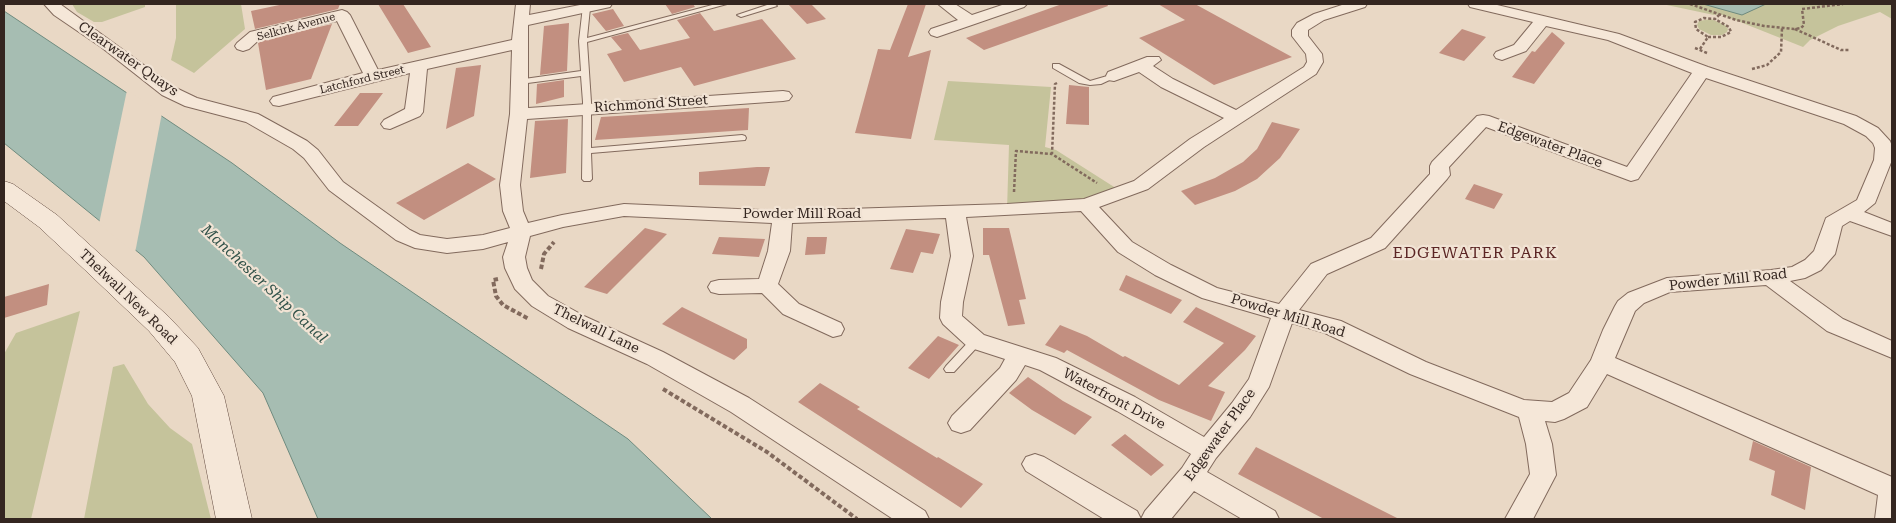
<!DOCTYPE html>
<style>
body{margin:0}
#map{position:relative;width:1896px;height:523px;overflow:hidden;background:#e9d8c5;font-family:"Roboto Serif",serif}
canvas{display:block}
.frame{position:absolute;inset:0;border:5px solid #342620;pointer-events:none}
</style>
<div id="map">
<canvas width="1896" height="523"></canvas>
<div class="frame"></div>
</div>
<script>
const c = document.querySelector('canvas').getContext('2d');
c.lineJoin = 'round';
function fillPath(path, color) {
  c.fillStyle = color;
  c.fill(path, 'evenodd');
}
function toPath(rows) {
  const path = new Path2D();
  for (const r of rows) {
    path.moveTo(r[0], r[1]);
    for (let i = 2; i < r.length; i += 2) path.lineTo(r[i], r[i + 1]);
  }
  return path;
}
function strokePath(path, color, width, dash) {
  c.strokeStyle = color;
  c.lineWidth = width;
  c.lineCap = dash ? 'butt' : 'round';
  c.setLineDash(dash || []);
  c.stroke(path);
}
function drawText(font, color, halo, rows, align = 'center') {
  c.font = font + ' "Roboto Serif",serif';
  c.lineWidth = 4.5;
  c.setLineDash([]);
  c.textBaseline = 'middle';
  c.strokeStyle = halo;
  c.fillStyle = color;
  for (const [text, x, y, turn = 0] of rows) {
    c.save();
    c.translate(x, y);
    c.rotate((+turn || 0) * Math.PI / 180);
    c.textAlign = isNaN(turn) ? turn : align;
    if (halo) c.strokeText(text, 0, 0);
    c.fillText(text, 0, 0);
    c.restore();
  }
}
const green = toPath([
 [72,4,145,4,145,7,102,22,94,22,77,12],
 [176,4,241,4,245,29,194,73,171,60,176,38],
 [1662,4,1892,4,1892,19,1880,12,1838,26,1810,40,1803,47,1720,14,1714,15],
 [1711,19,1725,25,1728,29,1727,32,1722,35,1711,35,1699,29,1697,25,1699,21],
 [948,81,1051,87,1045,147,1056,150,1122,192,1116,195,1007,210,1009,145,934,140],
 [80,311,31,519,4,519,4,354,16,333],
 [124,364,148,404,170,428,192,444,211,519,84,519,113,367]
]);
const water = toPath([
 [1703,4,1766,4,1742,15,1703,4],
 [4,11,232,163,340,243,628,439,712,519,318,519,263,393,144,257,4,143,4,11]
]);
const pier = toPath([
 [127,90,162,113,135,253,99,224]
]);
const building = toPath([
 [284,4,340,4,338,9,255,29,251,11],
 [378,4,403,4,431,47,408,53],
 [665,4,693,4,695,7,672,14],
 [788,4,811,4,826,19,807,24],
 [908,4,926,4,908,57,931,50,911,139,855,133,878,49,890,50],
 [1062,4,1107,4,1108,6,984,50,966,38],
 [1158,4,1195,4,1292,57,1214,85,1139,38,1185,20],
 [613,9,624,26,606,31,592,14],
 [700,13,714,31,762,19,796,59,694,86,681,67,624,82,607,54,622,50,611,37,628,33,640,50,690,38,677,20],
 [569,23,567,71,540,75,544,26],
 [332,24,311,79,266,90,258,43,262,40],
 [1462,29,1486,37,1464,61,1439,53],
 [1552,32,1565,43,1534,84,1512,77,1532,51,1535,52],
 [481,65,474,116,446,129,456,68],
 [564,80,564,97,536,104,537,84],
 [1069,85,1089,87,1089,125,1066,124],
 [360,93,383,93,358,126,334,126],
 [749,108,748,130,595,140,601,117],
 [568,119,566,173,530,178,535,121],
 [1272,122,1300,129,1280,158,1257,179,1235,191,1195,205,1181,191,1215,178,1243,162,1257,149],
 [468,163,496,179,424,220,396,203],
 [757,167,770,167,765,186,699,185,699,172],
 [1474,184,1503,194,1494,209,1465,199],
 [645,228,667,234,607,294,584,287],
 [983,228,1009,228,1026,299,1019,300,1025,324,1008,326,989,255,983,255],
 [906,229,940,234,933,254,921,252,913,273,890,269],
 [719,237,743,238,765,239,759,257,712,254],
 [807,237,827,237,825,254,805,255],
 [1126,275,1182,300,1171,314,1119,290],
 [49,284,47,305,4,318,4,297],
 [682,307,747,339,747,348,734,360,662,324],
 [1196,307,1256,336,1245,350,1208,386,1225,392,1211,421,1159,400,1067,350,1064,353,1045,345,1060,325,1087,336,1123,357,1125,356,1179,385,1224,343,1183,322],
 [938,336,959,345,929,379,908,368],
 [1028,377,1063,401,1092,417,1075,435,1032,410,1009,393],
 [820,383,860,407,857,409,937,458,938,457,983,484,961,508,798,402],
 [1125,434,1164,465,1151,476,1111,445],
 [1753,441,1811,467,1805,510,1771,495,1775,471,1749,460],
 [1256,447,1399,519,1324,519,1238,474]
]);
const pathFar1 = toPath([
 [1690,4,1736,20,1764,26,1794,29,1801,28,1804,25,1802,9,1843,4],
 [1795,29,1841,50,1849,50],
 [1708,37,1721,37,1731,32,1729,27,1715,19],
 [1695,48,1707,53],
 [1700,49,1708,37,1696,29,1695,22,1704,18,1715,19,1720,14],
 [1752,69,1767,65,1781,52,1782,28],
 [1057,83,1055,84,1052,154,1097,183],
 [1014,192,1016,151,1052,154]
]);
const path = toPath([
 [541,269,544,254,554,242],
 [498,279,493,280,496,296,503,305,529,319],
 [663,389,767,452,857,519]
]);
const service = toPath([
 [716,4,727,4,587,42,591,102,591,148,742,135,745,136,746,138,745,140,591,153,592,179,590,181,584,181,582,179,583,102,581,76,520,84,516,82,517,80,581,71,579,41,583,6,590,8,587,38,716,4],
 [767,4,774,4,777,6,741,17,737,15,767,5,767,4],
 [1053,64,1059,64,1090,81,1114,74,1118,76,1101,84,1090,85,1079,83,1053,68,1053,64],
 [976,337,980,338,981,341,980,344,954,372,946,372,944,369,946,366,972,338,976,337]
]);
const minor = toPath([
 [44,4,60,4,174,87,197,98,258,114,307,141,318,150,343,182,410,230,420,235,447,239,483,235,510,228,503,211,500,185,510,114,512,50,427,69,423,112,420,116,390,129,384,128,381,124,384,120,405,109,410,73,279,106,273,105,270,101,273,97,363,73,337,21,261,38,249,49,243,51,237,49,235,46,237,43,250,32,342,10,347,12,350,15,378,70,512,40,516,4,530,4,529,15,585,4,612,4,610,7,528,25,528,108,783,91,789,92,792,96,789,100,783,101,527,119,520,185,523,211,528,223,562,215,624,204,783,211,1007,204,1084,199,1134,181,1190,139,1224,118,1161,87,1139,72,1114,81,1108,80,1106,76,1108,72,1147,57,1159,57,1161,60,1153,66,1173,79,1236,110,1304,67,1307,62,1306,54,1292,36,1292,30,1297,23,1314,14,1345,4,1367,4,1365,7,1324,20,1308,30,1308,36,1322,54,1323,62,1316,74,1204,147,1148,189,1099,207,1132,242,1171,265,1217,288,1279,304,1311,264,1371,238,1430,174,1430,166,1432,162,1477,116,1483,115,1489,116,1627,167,1692,73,1608,40,1546,26,1526,51,1502,60,1496,58,1494,55,1496,52,1514,45,1533,22,1470,7,1468,4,1493,4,1619,34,1708,67,1856,116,1878,128,1890,141,1892,146,1892,160,1875,203,1864,212,1892,223,1892,236,1850,221,1842,226,1835,254,1821,270,1805,278,1790,281,1843,319,1892,341,1892,358,1827,331,1766,285,1670,292,1644,303,1635,311,1615,358,1892,477,1892,519,1875,519,1878,495,1607,374,1587,407,1564,419,1555,422,1545,421,1552,444,1556,475,1533,519,1505,519,1530,474,1526,444,1519,417,1410,374,1325,333,1292,323,1269,387,1250,417,1216,458,1207,472,1275,511,1279,519,1242,519,1194,491,1171,519,1141,519,1145,511,1182,468,1191,454,1117,411,1040,370,1025,365,1016,380,970,430,961,433,952,430,948,423,952,416,1000,368,1005,359,968,347,943,324,940,318,941,302,951,256,946,218,792,223,790,251,778,284,799,304,841,323,844,329,841,335,833,337,783,314,762,293,719,294,711,292,708,287,711,282,719,280,759,279,768,251,772,223,624,216,563,227,530,236,525,257,527,268,532,280,548,296,584,316,663,352,749,398,925,511,929,519,893,519,731,412,647,364,568,328,532,306,515,289,505,268,503,257,508,242,483,249,447,253,415,248,396,240,329,190,304,158,293,149,246,122,185,106,162,95,101,47,54,15,44,4],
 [1706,78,1844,124,1866,136,1873,143,1875,148,1874,160,1857,200,1826,218,1814,251,1805,260,1792,267,1771,270,1667,278,1628,293,1618,301,1615,306,1603,330,1591,360,1569,393,1552,402,1524,400,1426,362,1341,321,1299,310,1327,274,1385,248,1447,179,1450,175,1449,167,1486,127,1631,181,1638,179,1706,78],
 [1081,211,1118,252,1155,275,1202,298,1271,318,1249,379,1232,403,1204,437,1135,397,1056,358,984,335,962,316,963,302,973,256,966,217,1081,211],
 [938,4,955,4,972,15,1005,4,1027,4,1024,7,937,37,931,35,929,32,931,29,958,20,938,4],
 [1035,454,1044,457,1137,511,1141,519,1104,519,1026,471,1022,464,1026,457,1035,454]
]);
const secondary = toPath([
 [4,181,13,184,57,215,169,317,198,348,224,396,252,519,216,519,192,396,175,362,149,331,85,270,39,227,4,201,4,181]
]);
const farStreetnames = [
 ["Selkirk Avenue",296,27,-15],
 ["Latchford Street",362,80,-14]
];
const streetNames = [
 ["Clearwater Quays",128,59,35],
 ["Richmond Street",651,104,-4],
 ["Edgewater Place",1550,145,20],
 ["Powder Mill Road",802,214],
 ["Powder Mill Road",1728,280,-6],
 ["Thelwall New Road",128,297,44],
 ["Powder Mill Road",1288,316,17],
 ["Thelwall Lane",596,329,26],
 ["Waterfront Drive",1114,399,28],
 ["Edgewater Place",1220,435,-54]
];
const waterNames = [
 ["Manchester Ship Canal",264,284,43]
];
const quarterNames = [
 ["EDGEWATER PARK",1475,253]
];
fillPath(green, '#c5c39b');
fillPath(water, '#a6bdb2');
strokePath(water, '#6e8a7e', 1);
fillPath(pier, '#e9d8c5');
fillPath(building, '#c28f80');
strokePath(service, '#826a5d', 2);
strokePath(minor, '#826a5d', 2);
strokePath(secondary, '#644c41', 1);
strokePath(pathFar1, '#826a5d', 2.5, [3, 2]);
strokePath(path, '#826a5d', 4, [4.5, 2.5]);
fillPath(service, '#f5e7d8');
fillPath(minor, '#f5e7d8');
fillPath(secondary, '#f5e7d8');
drawText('11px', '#342620', '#f1e3d4', farStreetnames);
drawText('14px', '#342620', '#f1e3d4', streetNames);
drawText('italic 15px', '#315249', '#f1e3d4', waterNames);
c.letterSpacing = '1px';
drawText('16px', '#5b2524', '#f1e3d4', quarterNames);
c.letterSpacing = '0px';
</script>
